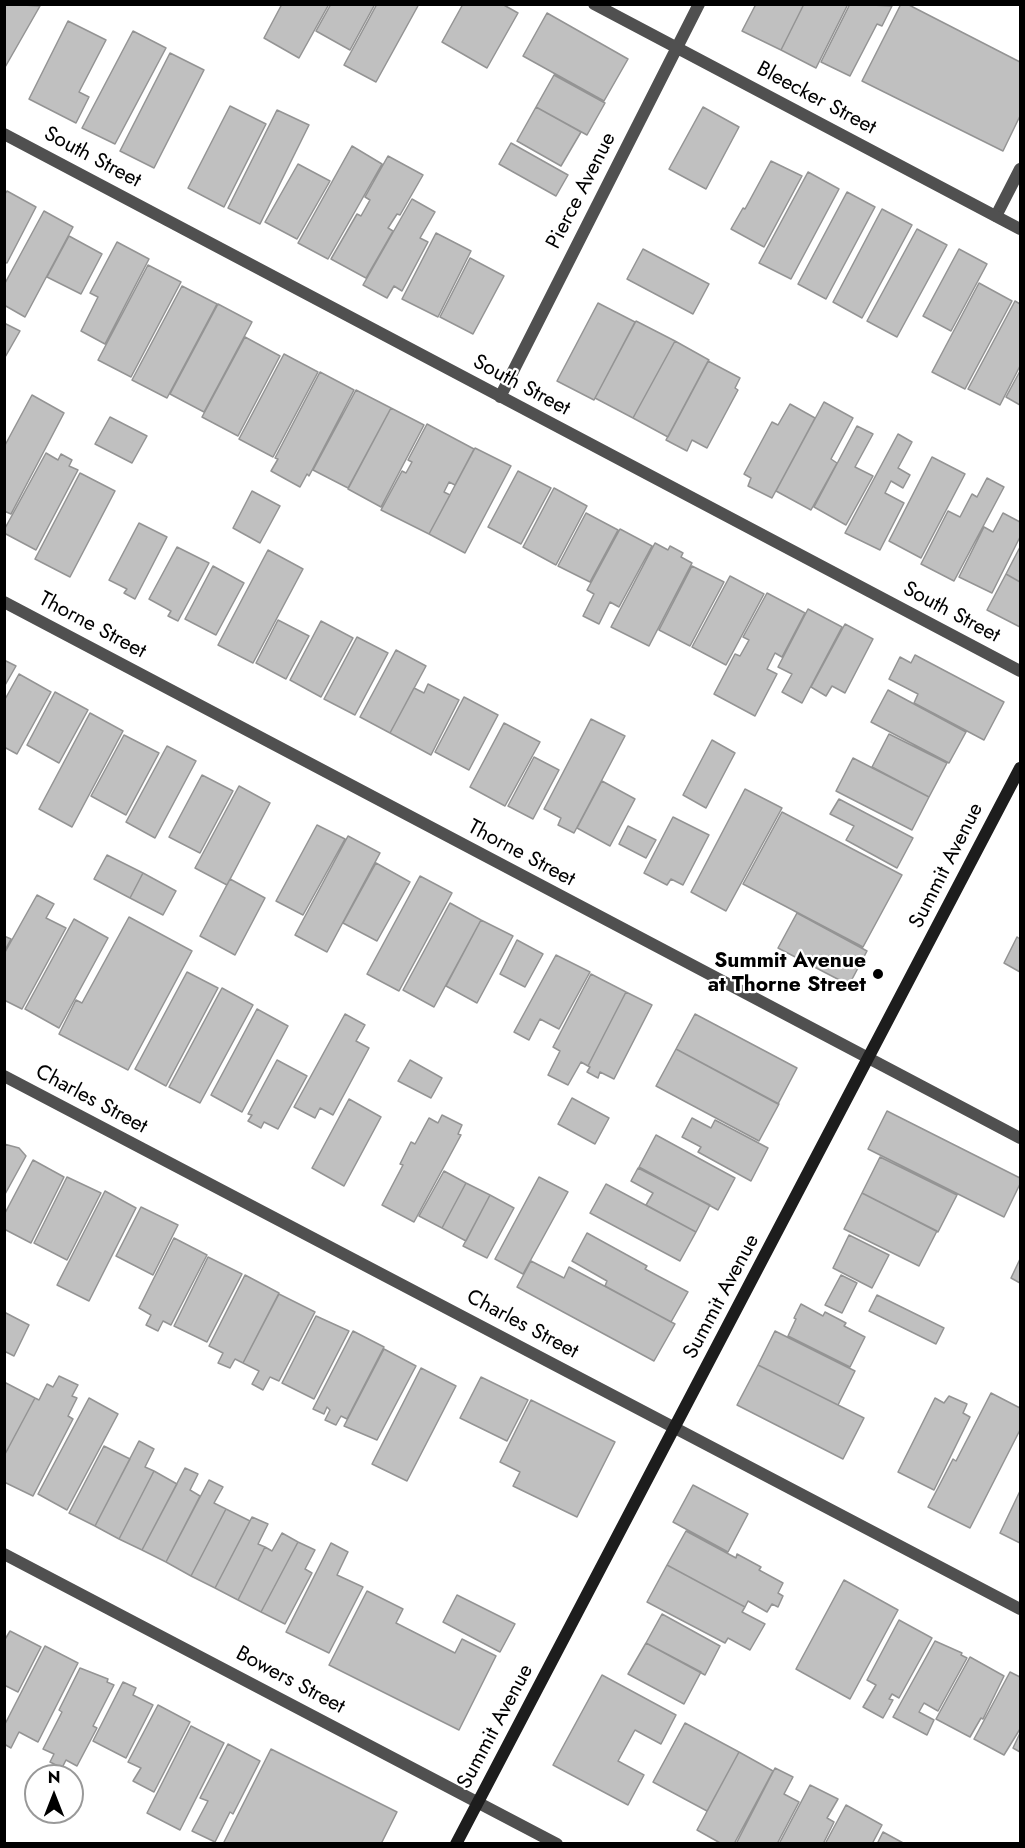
<!DOCTYPE html>
<style>
body{margin:0}
#map{position:relative;width:1025px;height:1848px;overflow:hidden;background:#fff;font-family:Jost,sans-serif}
canvas{display:block}
.frame{position:absolute;inset:0;border:6px solid #000;pointer-events:none}
.north{position:absolute;left:24px;top:1764px;width:60px;height:60px;box-sizing:border-box;background:#fff;border:2px solid #999;border-radius:50%;rotate:0deg;font-size:16px;font-weight:700;line-height:24px;text-align:center;color:#000}
.north::after{content:'';display:block;margin:auto;width:21px;height:27px;background:#000;clip-path:polygon(50% 0,100% 100%,50% 72%,0 100%)}
</style>
<div id="map">
<canvas width="1025" height="1848"></canvas>
<div class="frame"></div>
<div class="north">N</div>
</div>
<script>
const c = document.querySelector('canvas').getContext('2d');
c.lineJoin = 'round';
function fillPath(path, color) {
  c.fillStyle = color;
  c.fill(path, 'evenodd');
}
function toPath(rows) {
  const path = new Path2D();
  for (const r of rows) {
    path.moveTo(r[0], r[1]);
    for (let i = 2; i < r.length; i += 2) path.lineTo(r[i], r[i + 1]);
  }
  return path;
}
function strokePath(path, color, width, dash) {
  c.strokeStyle = color;
  c.lineWidth = width;
  c.lineCap = dash ? 'butt' : 'round';
  c.setLineDash(dash || []);
  c.stroke(path);
}
function drawText(font, color, halo, rows, align = 'center') {
  c.font = font + ' Jost,sans-serif';
  c.lineWidth = 4.5;
  c.setLineDash([]);
  c.textBaseline = 'middle';
  c.strokeStyle = halo;
  c.fillStyle = color;
  for (const [text, x, y, turn = 0] of rows) {
    c.save();
    c.translate(x, y);
    c.rotate((+turn || 0) * Math.PI / 180);
    c.textAlign = isNaN(turn) ? turn : align;
    if (halo) c.strokeText(text, 0, 0);
    c.fillText(text, 0, 0);
    c.restore();
  }
}
const building = toPath([
 [5,4,40,6,4,69,4,5,5,4],
 [282,4,329,4,299,58,264,38,282,4],
 [331,4,375,4,350,50,316,31,331,4],
 [377,4,419,4,376,82,344,65,377,4],
 [463,4,502,4,518,13,487,68,442,42,463,4],
 [756,4,804,4,781,50,742,31,756,4],
 [804,4,848,4,816,68,781,50,804,4],
 [850,4,892,6,882,26,877,24,850,76,821,62,850,4],
 [901,4,907,4,1020,62,1020,116,1003,151,862,81,901,4],
 [547,13,628,59,604,101,523,56,547,13],
 [68,21,106,40,79,92,89,97,76,123,29,99,68,21],
 [133,31,166,48,115,144,82,128,133,31],
 [170,53,204,70,154,168,120,151,170,53],
 [554,75,605,103,587,135,536,107,554,75],
 [230,106,266,124,224,207,188,188,230,106],
 [536,107,581,132,561,166,517,141,536,107],
 [703,107,739,127,706,189,669,169,703,107],
 [277,110,309,125,260,224,228,208,277,110],
 [511,143,568,175,556,196,499,164,511,143],
 [352,146,382,164,328,259,298,243,352,146],
 [388,156,423,175,400,215,397,214,388,228,393,231,366,278,331,259,357,214,361,216,370,200,365,197,388,156],
 [771,161,802,176,764,247,731,229,743,208,745,209,771,161],
 [298,164,330,181,297,239,265,222,298,164],
 [808,172,839,189,791,279,759,263,808,172],
 [7,191,36,207,7,263,4,262,4,195,7,191],
 [847,192,875,207,826,299,798,284,847,192],
 [412,199,435,212,420,238,428,242,402,291,394,286,387,298,363,285,412,199],
 [882,209,912,225,862,318,833,302,882,209],
 [44,211,73,227,25,317,4,305,4,285,44,211],
 [917,229,947,245,897,337,867,321,917,229],
 [436,233,471,251,438,317,402,299,436,233],
 [69,236,102,254,81,294,47,277,69,236],
 [117,242,149,259,105,344,81,331,98,297,90,293,117,242],
 [643,249,709,284,693,314,627,279,643,249],
 [959,249,987,264,951,331,923,316,959,249],
 [470,258,504,276,473,334,440,317,470,258],
 [148,265,181,282,131,377,98,360,148,265],
 [979,283,1012,301,965,389,932,372,979,283],
 [182,286,217,304,167,398,132,380,182,286],
 [1015,301,1020,304,1020,366,1000,405,968,389,1015,301],
 [598,303,635,322,594,400,557,381,598,303],
 [218,304,252,322,204,412,170,394,218,304],
 [636,321,675,341,633,418,595,398,636,321],
 [4,323,20,331,4,359,4,323],
 [245,337,280,356,238,436,202,417,245,337],
 [675,341,709,360,668,437,633,418,675,341],
 [284,354,318,372,273,457,239,439,284,354],
 [708,361,740,378,735,388,738,390,707,448,692,440,687,451,666,440,708,361],
 [1020,371,1020,405,1006,397,1020,371],
 [320,372,354,390,309,476,307,474,300,487,271,471,278,459,275,458,320,372],
 [356,390,391,408,348,488,313,470,356,390],
 [32,395,64,413,11,514,4,511,4,447,32,395],
 [824,402,853,418,831,459,837,463,811,510,776,491,824,402],
 [790,404,815,418,772,498,748,486,751,478,744,474,772,422,778,425,790,404],
 [391,408,424,425,381,507,348,489,391,408],
 [110,417,147,436,132,463,95,444,110,417],
 [427,424,474,449,455,485,449,482,444,492,450,495,429,534,381,510,402,471,406,473,412,462,408,460,427,424],
 [857,426,873,434,855,467,873,476,846,525,814,507,857,426],
 [898,434,912,442,898,468,910,475,903,488,891,481,885,493,904,503,880,550,845,533,898,434],
 [475,448,511,466,465,553,429,534,475,448],
 [46,453,58,460,61,454,72,460,69,466,78,470,36,550,4,533,4,530,46,453],
 [932,457,965,474,921,558,889,541,932,457],
 [518,471,551,488,521,544,488,527,518,471],
 [80,473,115,491,70,577,35,559,80,473],
 [987,478,1004,487,954,581,921,564,948,511,960,517,972,494,977,497,987,478],
 [554,488,587,506,556,565,523,547,554,488],
 [252,491,280,506,260,543,233,528,252,491],
 [586,513,618,530,590,582,558,566,586,513],
 [1003,513,1020,522,1020,537,992,593,959,577,984,527,993,532,1003,513],
 [139,523,167,537,135,599,124,593,127,589,109,580,139,523],
 [620,529,652,546,619,607,610,602,599,624,583,616,594,594,587,590,620,529],
 [655,543,668,550,670,546,683,553,681,557,692,563,649,646,611,627,655,543],
 [177,547,209,563,178,621,168,616,171,611,149,599,177,547],
 [1020,547,1020,582,1006,574,1020,547],
 [268,550,303,569,253,663,218,645,268,550],
 [213,566,244,583,216,635,185,619,213,566],
 [692,566,724,582,690,646,659,630,692,566],
 [1006,574,1020,582,1020,627,987,610,1006,574],
 [730,576,764,594,726,665,692,647,730,576],
 [767,593,805,613,782,657,775,653,767,669,777,674,755,716,714,694,735,654,740,656,749,640,743,637,767,593],
 [808,609,842,627,802,703,782,692,792,674,778,667,808,609],
 [278,620,309,636,286,679,256,663,278,620],
 [321,621,353,638,321,697,290,680,321,621],
 [845,624,873,639,845,693,832,686,826,696,811,687,845,624],
 [357,637,388,653,355,715,324,699,357,637],
 [396,650,426,666,390,733,360,717,396,650],
 [915,655,1004,702,984,740,914,703,918,694,889,679,900,657,911,663,915,655],
 [4,660,16,666,4,687,4,660],
 [19,674,51,692,17,754,4,747,4,701,19,674],
 [428,684,459,700,431,755,390,733,414,688,424,693,428,684],
 [888,690,966,732,949,763,871,722,888,690],
 [55,692,88,710,59,763,27,745,55,692],
 [464,697,498,715,469,770,435,752,464,697],
 [90,713,123,731,72,827,39,809,90,713],
 [591,719,625,736,574,833,558,825,561,818,544,809,591,719],
 [504,723,540,742,505,806,470,787,504,723],
 [889,734,947,763,929,797,872,767,889,734],
 [124,735,159,753,126,815,91,796,124,735],
 [712,740,735,753,706,808,683,795,712,740],
 [167,746,196,761,155,838,126,822,167,746],
 [534,757,559,770,533,819,508,806,534,757],
 [853,758,929,797,912,830,836,791,853,758],
 [202,775,233,791,200,853,169,837,202,775],
 [602,781,635,799,610,846,577,828,602,781],
 [239,786,270,803,227,885,195,868,239,786],
 [745,789,782,808,726,911,691,892,745,789],
 [839,799,913,838,897,868,846,840,854,826,830,814,839,799],
 [782,812,902,875,863,947,743,884,782,812],
 [673,817,709,835,683,885,671,879,667,885,644,873,673,817],
 [317,825,345,839,303,915,276,901,317,825],
 [628,826,656,840,646,858,619,844,628,826],
 [348,836,380,853,327,952,295,935,348,836],
 [107,855,143,873,130,898,94,879,107,855],
 [376,863,410,882,377,941,343,923,376,863],
 [143,873,176,891,163,915,130,898,143,873],
 [420,876,452,893,399,991,367,974,420,876],
 [230,879,265,898,235,955,200,936,230,879],
 [37,895,54,904,46,918,66,928,22,1009,4,1000,4,954,37,895],
 [450,903,481,920,434,1007,403,990,450,903],
 [797,913,867,951,849,985,778,948,797,913],
 [129,917,192,951,128,1070,59,1034,76,1000,82,1003,129,917],
 [74,919,108,938,59,1028,25,1009,74,919],
 [481,920,513,936,477,1003,446,986,481,920],
 [4,936,11,939,4,952,4,936],
 [1017,937,1020,939,1020,972,1004,963,1017,937],
 [517,940,543,954,525,987,500,974,517,940],
 [556,955,590,972,559,1029,540,1019,529,1040,514,1032,556,955],
 [187,972,218,988,166,1086,135,1069,187,972],
 [591,974,626,992,588,1066,581,1062,568,1085,548,1075,560,1051,553,1047,591,974],
 [222,988,253,1005,200,1103,169,1087,222,988],
 [626,992,652,1005,614,1079,600,1072,598,1078,587,1072,590,1067,588,1066,626,992],
 [257,1009,288,1026,242,1112,211,1095,257,1009],
 [345,1014,365,1025,356,1041,369,1048,333,1115,320,1108,315,1118,294,1107,345,1014],
 [695,1014,797,1068,778,1104,676,1049,695,1014],
 [676,1049,779,1104,759,1141,656,1086,676,1049],
 [277,1060,307,1076,278,1129,264,1122,261,1128,248,1121,252,1115,248,1114,277,1060],
 [410,1060,442,1078,431,1098,398,1081,410,1060],
 [572,1098,609,1118,595,1144,558,1124,572,1098],
 [349,1099,381,1117,344,1186,312,1168,349,1099],
 [887,1111,1020,1178,1020,1184,1004,1217,868,1149,887,1111],
 [442,1115,462,1125,458,1134,461,1135,414,1222,382,1205,403,1165,400,1164,411,1142,415,1144,429,1118,438,1123,442,1115],
 [692,1118,711,1128,715,1120,768,1148,751,1181,698,1152,701,1147,682,1137,692,1118],
 [656,1135,735,1178,718,1210,639,1167,656,1135],
 [4,1144,19,1148,26,1156,4,1196,4,1144],
 [880,1157,957,1195,938,1232,862,1193,880,1157],
 [33,1160,64,1177,31,1243,4,1229,4,1215,33,1160],
 [638,1168,710,1205,696,1232,646,1205,653,1193,631,1181,638,1168],
 [444,1171,466,1183,442,1228,419,1216,444,1171],
 [67,1177,101,1193,67,1260,34,1243,67,1177],
 [539,1177,568,1192,523,1274,495,1259,539,1177],
 [466,1183,490,1195,466,1241,442,1228,466,1183],
 [606,1184,696,1232,680,1261,590,1213,606,1184],
 [105,1191,136,1208,89,1301,57,1285,105,1191],
 [862,1193,937,1231,919,1266,844,1229,862,1193],
 [490,1195,514,1208,487,1258,463,1246,490,1195],
 [141,1207,178,1225,153,1275,116,1256,141,1207],
 [587,1233,647,1266,645,1269,688,1292,671,1322,605,1286,607,1281,572,1261,587,1233],
 [849,1235,889,1255,872,1288,833,1268,849,1235],
 [174,1238,207,1255,171,1325,163,1321,158,1331,146,1325,151,1315,139,1308,174,1238],
 [208,1257,242,1274,207,1342,174,1326,208,1257],
 [1020,1259,1020,1283,1011,1278,1020,1259],
 [531,1261,564,1278,569,1267,675,1324,654,1361,517,1287,531,1261],
 [245,1275,279,1293,243,1363,235,1359,230,1368,218,1363,223,1353,209,1346,245,1275],
 [841,1275,857,1283,842,1313,825,1305,841,1275],
 [279,1294,315,1312,279,1381,270,1377,263,1390,252,1384,259,1371,243,1363,279,1294],
 [877,1295,944,1328,936,1344,869,1311,877,1295],
 [801,1304,823,1316,825,1312,846,1323,844,1326,865,1337,850,1367,788,1336,796,1319,794,1318,801,1304],
 [4,1312,29,1325,14,1356,4,1351,4,1312],
 [316,1316,349,1331,314,1399,282,1383,316,1316],
 [353,1331,384,1347,347,1419,341,1416,336,1425,325,1420,330,1410,327,1407,324,1414,313,1409,353,1331],
 [775,1331,855,1371,838,1405,758,1365,775,1331],
 [384,1349,416,1366,377,1440,344,1426,384,1349],
 [758,1365,864,1418,843,1459,737,1405,758,1365],
 [421,1368,456,1386,407,1481,372,1464,421,1368],
 [59,1376,78,1385,72,1396,77,1398,68,1416,73,1419,33,1496,4,1482,4,1456,35,1398,39,1400,47,1384,53,1387,59,1376],
 [481,1377,528,1400,507,1441,460,1418,481,1377],
 [4,1382,35,1398,4,1456,4,1382],
 [991,1393,1020,1408,1020,1430,970,1528,928,1507,953,1459,956,1461,991,1393],
 [949,1396,967,1404,963,1413,970,1417,934,1490,898,1472,935,1398,944,1403,949,1396],
 [89,1398,118,1414,67,1510,38,1494,89,1398],
 [531,1400,615,1442,577,1517,513,1486,520,1472,500,1462,531,1400],
 [139,1441,154,1449,145,1467,154,1471,119,1539,95,1526,139,1441],
 [104,1446,130,1459,95,1526,69,1513,104,1446],
 [185,1468,198,1474,190,1490,200,1496,166,1562,142,1550,185,1468],
 [154,1471,177,1484,142,1550,119,1539,154,1471],
 [209,1480,223,1487,214,1503,226,1509,191,1576,166,1562,209,1480],
 [693,1485,748,1514,728,1552,673,1522,693,1485],
 [1020,1491,1020,1543,1000,1533,1020,1491],
 [226,1509,250,1521,215,1588,191,1576,226,1509],
 [252,1517,268,1524,258,1544,265,1547,238,1600,215,1588,252,1517],
 [686,1531,736,1558,737,1554,761,1567,759,1570,783,1583,778,1593,783,1596,778,1607,772,1604,767,1612,748,1601,745,1607,667,1565,686,1531],
 [282,1533,298,1542,261,1612,238,1600,265,1547,272,1551,282,1533],
 [298,1542,315,1550,305,1569,312,1573,285,1624,261,1612,298,1542],
 [331,1543,348,1552,337,1575,363,1587,329,1653,286,1632,331,1543],
 [667,1565,745,1607,742,1612,765,1624,750,1650,728,1638,725,1643,647,1602,667,1565],
 [844,1580,898,1610,850,1699,796,1669,844,1580],
 [367,1591,403,1609,396,1623,455,1653,462,1639,496,1656,459,1730,329,1665,367,1591],
 [457,1595,515,1624,500,1652,443,1622,457,1595],
 [662,1614,720,1646,705,1675,646,1643,662,1614],
 [899,1620,932,1638,899,1698,892,1694,889,1699,893,1700,883,1718,863,1707,876,1685,867,1680,899,1620],
 [10,1631,41,1647,18,1692,4,1685,4,1641,10,1631],
 [935,1641,962,1653,961,1655,967,1658,938,1711,924,1703,919,1712,934,1720,927,1735,893,1717,935,1641],
 [646,1643,701,1672,684,1704,628,1674,646,1643],
 [45,1646,78,1663,38,1742,19,1732,11,1748,4,1744,4,1726,45,1646],
 [970,1657,1004,1676,983,1719,981,1718,970,1737,936,1719,970,1657],
 [80,1668,108,1679,107,1682,114,1685,93,1726,97,1728,77,1766,66,1760,62,1768,50,1762,54,1754,43,1749,62,1712,59,1710,80,1668],
 [1010,1672,1020,1677,1020,1729,1004,1755,974,1739,1010,1672],
 [602,1675,676,1715,661,1744,635,1730,618,1761,644,1775,628,1805,553,1765,602,1675],
 [123,1682,136,1688,133,1695,153,1705,126,1758,93,1741,123,1682],
 [158,1705,190,1722,154,1792,133,1781,141,1768,128,1762,158,1705],
 [685,1723,739,1752,707,1811,653,1782,685,1723],
 [191,1726,224,1743,180,1830,147,1813,191,1726],
 [1020,1733,1020,1752,1013,1748,1020,1733],
 [228,1744,260,1761,233,1814,230,1812,215,1842,192,1831,208,1801,200,1798,228,1744],
 [271,1749,397,1812,381,1844,223,1844,271,1749],
 [739,1752,773,1771,734,1844,722,1844,697,1830,739,1752],
 [775,1768,793,1777,784,1794,799,1802,777,1844,736,1844,775,1768],
 [810,1785,838,1799,827,1818,834,1822,823,1844,779,1844,810,1785],
 [846,1805,882,1825,872,1844,825,1844,846,1805],
 [883,1832,905,1844,877,1844,883,1832]
]);
const lane = toPath([
 [996,216,1020,169]
]);
const street = toPath([
 [594,4,1020,229],
 [4,134,1020,671],
 [500,397,699,4],
 [4,602,1020,1138],
 [4,1076,1020,1609],
 [4,1554,557,1844]
]);
const secondary = toPath([
 [456,1844,1020,768]
]);
const markers = [
 [878,974,6,"#000"]
];
const streetNames = [
 ["Bleecker Street",816,99,28],
 ["South Street",92,158,28],
 ["Pierce Avenue",582,191,-63],
 ["South Street",521,386,28],
 ["South Street",951,613,28],
 ["Thorne Street",92,626,28],
 ["Thorne Street",521,854,28],
 ["Summit Avenue",947,866,-63],
 ["Charles Street",91,1100,28],
 ["Summit Avenue",722,1297,-62],
 ["Charles Street",522,1325,28],
 ["Bowers Street",290,1681,28],
 ["Summit Avenue",496,1727,-62]
];
const poiNames = [
 ["Summit Avenue",866,962],
 ["at Thorne Street",866,986]
];
fillPath(building, '#c0c0c0');
strokePath(building, '#949494', 1.5);
strokePath(lane, '#505050', 12);
strokePath(street, '#505050', 12);
strokePath(secondary, '#1d1d1d', 12);
for (const [x, y, r, color] of markers) {
  const dot = new Path2D();
  dot.arc(x, y, r, 0, 2 * Math.PI);
  c.fillStyle = color;
  c.fill(dot);
  strokePath(dot, '#fff', 2);
}
drawText('21px', '#000', '#fff', streetNames);
drawText('bold 21px', '#000', '#fff', poiNames, 'right');
</script>
